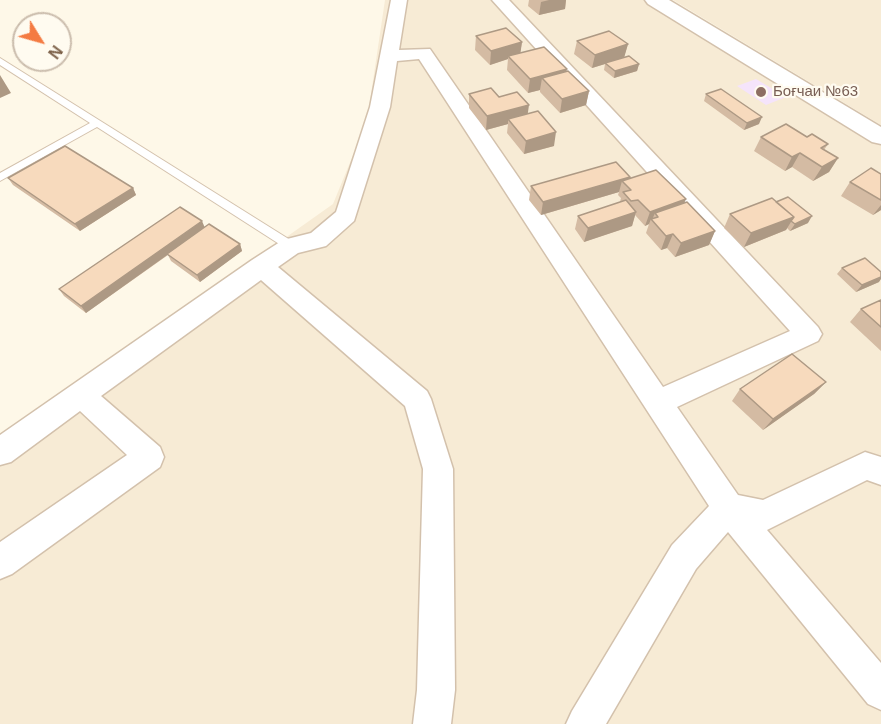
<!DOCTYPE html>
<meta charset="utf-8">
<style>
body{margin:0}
#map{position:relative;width:881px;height:724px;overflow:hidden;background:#fef8e8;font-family:Arial,sans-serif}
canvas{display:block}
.north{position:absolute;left:12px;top:12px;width:60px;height:60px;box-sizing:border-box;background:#fffbf0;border:2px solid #cbbdad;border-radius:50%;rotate:127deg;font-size:16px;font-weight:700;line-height:24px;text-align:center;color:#7c6048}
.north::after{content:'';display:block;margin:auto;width:21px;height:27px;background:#f47b42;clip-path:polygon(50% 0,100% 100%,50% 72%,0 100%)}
</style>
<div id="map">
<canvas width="881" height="724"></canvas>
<div class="north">N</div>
</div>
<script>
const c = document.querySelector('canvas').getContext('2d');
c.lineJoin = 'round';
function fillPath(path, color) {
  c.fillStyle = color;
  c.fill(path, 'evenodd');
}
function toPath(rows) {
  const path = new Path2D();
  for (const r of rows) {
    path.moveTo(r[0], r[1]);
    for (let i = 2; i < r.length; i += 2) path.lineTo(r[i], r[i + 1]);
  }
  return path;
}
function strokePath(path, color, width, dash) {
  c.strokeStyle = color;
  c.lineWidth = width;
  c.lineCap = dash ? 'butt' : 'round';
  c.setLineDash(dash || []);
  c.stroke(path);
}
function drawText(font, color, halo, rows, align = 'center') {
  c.font = font + ' Arial,sans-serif';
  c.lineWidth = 4.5;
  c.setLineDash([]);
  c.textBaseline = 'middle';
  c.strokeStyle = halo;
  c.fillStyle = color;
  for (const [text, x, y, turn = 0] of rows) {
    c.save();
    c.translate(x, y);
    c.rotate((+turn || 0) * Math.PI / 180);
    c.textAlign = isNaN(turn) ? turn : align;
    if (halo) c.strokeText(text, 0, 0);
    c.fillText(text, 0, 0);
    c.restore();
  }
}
const residential = toPath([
 [385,0,647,0,881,145,881,724,0,724,0,440,333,204,367,121],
 [673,0,881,0,881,125]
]);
const education = toPath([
 [756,79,786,97,766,105,737,86]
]);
const service = toPath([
 [0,58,295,243,297,246,295,249,287,249,97,127,0,181,0,173,90,123,0,65,0,58]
]);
const minor = toPath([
 [391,0,407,0,399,50,430,49,663,387,790,331,492,0,509,0,818,327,822,334,818,341,677,407,738,495,763,500,865,452,881,457,881,485,867,480,767,530,881,663,881,710,868,704,728,532,696,569,606,724,566,724,572,711,672,545,709,506,419,59,397,61,390,107,354,221,326,246,298,253,278,267,427,391,431,399,453,469,455,690,451,724,413,724,417,690,423,469,405,406,261,280,101,396,160,447,164,457,160,467,12,574,0,579,0,542,127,455,80,411,11,462,0,465,0,435,252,260,283,240,311,233,336,212,370,107,391,0]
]);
const tertiary = toPath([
 [645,0,669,0,881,127,881,144,872,142,648,4,645,0]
]);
const wall = toPath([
 [529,0,566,0,565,9,539,15,528,6],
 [476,36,522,42,520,53,566,71,589,91,586,105,560,113,540,92,540,90,528,93,507,70,508,59,490,65,475,50],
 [577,41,628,44,624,57,639,64,637,71,614,78,604,70,605,64,592,68,574,54],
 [469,94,499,97,527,114,554,146,524,154,507,133,508,124,486,130,469,108],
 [706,94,759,124,744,130,704,101],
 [761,137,828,144,824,150,838,158,829,172,813,181,792,167,785,171,754,151],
 [881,174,881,210,873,215,841,196,850,182],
 [630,177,629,179,684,203,715,231,709,245,675,257,667,248,661,250,646,233,649,224,645,226,635,215,632,226,584,242,575,229,578,216,620,202,621,198,618,195,619,192,541,215,529,200,531,186],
 [8,178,133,188,136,195,80,231,13,185],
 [776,202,808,223,790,231,787,228,786,230,744,247,724,228,730,214],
 [205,228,240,244,242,251,200,282,171,261,168,255,86,313,64,296,59,289],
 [842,268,879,282,856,292,837,274],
 [881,300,881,351,850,322,861,309],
 [826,382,814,394,763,430,732,401,740,389]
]);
const shadedWall = toPath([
 [549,0,566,0,565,9,539,15,541,2],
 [522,42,520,56,508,56,508,59,490,65,491,51],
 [628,44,624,58,605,63,605,64,592,68,595,55],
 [639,64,637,71,614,78,615,71],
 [567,69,564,83,542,78,540,90,528,93,530,79],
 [0,75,11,93,0,98],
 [589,91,586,105,560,113,562,99],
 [529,105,527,119,508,119,508,124,486,130,487,116],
 [762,117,759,124,744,130,747,123],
 [556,132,554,146,524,154,526,141],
 [800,153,792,167,785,171,792,157],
 [838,158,829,172,813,181,822,167],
 [630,177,627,186,622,181,619,192,541,215,543,202],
 [133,188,136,195,80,231,75,224],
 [686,199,680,213,658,217,655,213,652,220,651,219,649,224,645,226,650,212],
 [881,205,881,210,873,215],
 [636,212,632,226,584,242,588,228],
 [812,216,808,223,790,231,795,224],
 [794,217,786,230,744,247,751,233],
 [202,221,205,228,86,313,81,306],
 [715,231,709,245,675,257,681,243],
 [673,234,667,248,661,250,666,236],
 [240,244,242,251,200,282,197,275],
 [881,277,881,279,879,282,856,292,862,285],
 [826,382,814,394,763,430,773,419]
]);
const building = toPath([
 [506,28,522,42,491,51,476,36,506,28],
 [609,31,628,44,595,55,577,41,609,31],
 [544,47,567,69,530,79,508,56,544,47],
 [629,56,639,64,615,71,605,63,629,56],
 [568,71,589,91,562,99,542,78,568,71],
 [491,88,499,97,517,92,529,105,487,116,469,94,491,88],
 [721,89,762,117,747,123,706,94,721,89],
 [538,111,556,132,526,141,508,119,538,111],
 [786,124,807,137,812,134,828,144,821,148,838,158,822,167,800,153,792,157,761,137,786,124],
 [65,146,133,188,75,224,8,178,65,146],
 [616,162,630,177,543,202,531,186,616,162],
 [871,168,881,174,881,200,850,182,871,168],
 [656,170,686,199,650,212,638,200,631,201,623,192,631,190,622,181,656,170],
 [788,197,812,216,795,224,791,221,794,217,776,202,788,197],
 [772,198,794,217,751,233,730,214,772,198],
 [626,200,636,212,588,228,578,216,626,200],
 [687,202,715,231,681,243,673,234,666,236,651,219,658,217,655,213,687,202],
 [180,207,202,221,81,306,59,289,180,207],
 [209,224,240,244,197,275,167,254,209,224],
 [865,258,881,272,881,277,862,285,842,268,865,258],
 [881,300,881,327,861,309,881,300],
 [792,354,826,382,773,419,740,389,792,354]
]);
const markers = [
 [761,92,6,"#8d6e63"]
];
const farEducationnames = [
 ["Боғчаи №63",773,92]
];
fillPath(residential, '#f7ebd5');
fillPath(education, '#f5e4fb');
strokePath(service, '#d3c1ac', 2);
strokePath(minor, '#d3c1ac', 3);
strokePath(tertiary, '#d3c1ac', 3);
fillPath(service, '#fff');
fillPath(minor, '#fff');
fillPath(tertiary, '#fff');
fillPath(wall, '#d4bba3');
fillPath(shadedWall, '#ad9984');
fillPath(building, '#f7dabd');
strokePath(building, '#ad9984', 1.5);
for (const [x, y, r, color] of markers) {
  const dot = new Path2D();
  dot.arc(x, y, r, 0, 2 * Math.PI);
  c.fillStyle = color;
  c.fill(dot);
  strokePath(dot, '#fffbf0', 2);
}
drawText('15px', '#785e54', '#fffbf0', farEducationnames, 'left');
</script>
